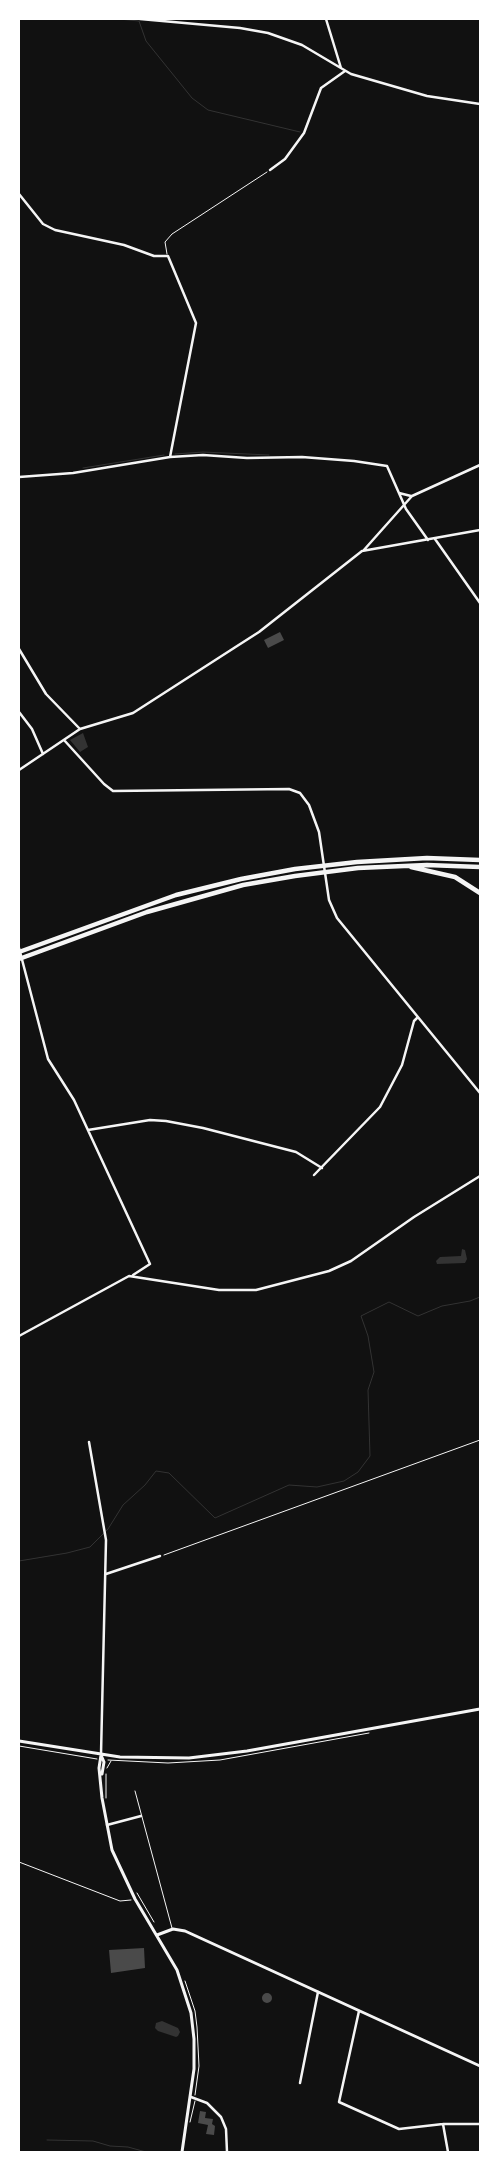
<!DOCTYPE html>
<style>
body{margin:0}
#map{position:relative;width:499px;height:2171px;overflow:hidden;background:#111;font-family:Ubuntu,sans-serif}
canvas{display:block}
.frame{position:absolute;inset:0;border:20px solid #fff;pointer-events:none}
</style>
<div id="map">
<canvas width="499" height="2171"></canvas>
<div class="frame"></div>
</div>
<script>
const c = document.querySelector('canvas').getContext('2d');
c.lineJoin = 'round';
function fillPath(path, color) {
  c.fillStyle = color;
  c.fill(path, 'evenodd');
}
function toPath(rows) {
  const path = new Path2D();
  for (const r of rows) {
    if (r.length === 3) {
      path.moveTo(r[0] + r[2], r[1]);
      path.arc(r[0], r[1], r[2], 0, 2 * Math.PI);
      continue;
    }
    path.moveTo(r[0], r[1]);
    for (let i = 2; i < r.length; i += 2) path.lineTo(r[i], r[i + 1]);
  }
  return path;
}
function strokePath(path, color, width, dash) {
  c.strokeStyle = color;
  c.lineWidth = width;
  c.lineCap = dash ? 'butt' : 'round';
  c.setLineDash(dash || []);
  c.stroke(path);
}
const water = toPath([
 [83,733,88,747,80,752,70,740],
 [462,1249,465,1250,467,1259,465,1263,437,1264,436,1261,440,1257,461,1256],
 [162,2021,178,2028,180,2032,178,2036,176,2037,158,2031,155,2028,156,2023]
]);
const stream = toPath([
 [119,19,139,21,146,41,192,98,208,110,300,132],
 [175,454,203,452,269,455],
 [83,468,164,455],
 [19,1561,67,1553,90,1547,108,1529,123,1505,145,1485,156,1471,169,1473,215,1518,289,1485,317,1487,344,1481,358,1472,370,1456,368,1390,374,1372,368,1336,361,1316,389,1302,418,1316,442,1306,470,1301,480,1297],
 [47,2140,93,2141,110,2146,128,2147,146,2152]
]);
const building = toPath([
 [280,632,284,640,268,648,264,640],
 [144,1948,145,1968,111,1973,109,1950],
 [267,1998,5],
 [200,2111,206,2112,205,2118,213,2119,212,2124,215,2126,214,2135,206,2134,208,2125,198,2123]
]);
const path = toPath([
 [167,254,165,242,172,234,267,172],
 [164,1555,480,1440],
 [19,1746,97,1759],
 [108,1760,168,1763,220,1760,369,1733],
 [107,1768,111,1761],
 [106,1798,106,1774],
 [19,1862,120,1901,131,1900],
 [137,1893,154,1922],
 [185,1981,195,2011,197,2027,199,2066,195,2095],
 [190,2122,195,2101]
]);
const service = toPath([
 [135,1791,172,1928]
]);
const minor = toPath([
 [140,19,240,28,268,33,302,45,351,74,427,96,480,104],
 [326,19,341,68],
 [270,170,285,159,304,133,321,88,345,71],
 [19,194,43,224,55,230,124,245,154,256,168,256,196,323,170,457],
 [19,477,73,473,170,457,203,455,247,458,302,457,354,461,387,466,406,509,428,540],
 [399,493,411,496],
 [435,539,480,603],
 [363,551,412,496,480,465],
 [19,649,46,694,80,729],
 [19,712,32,729,43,754],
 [64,740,104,784,113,791,289,789,300,793,309,805,319,832,329,900,337,918,480,1093],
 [19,770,80,729,133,713,234,648,259,632,362,551,480,530],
 [19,948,48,1059,74,1100,150,1264,133,1275],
 [88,1130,150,1120,166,1121,203,1128,296,1152,322,1168],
 [314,1175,380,1107,402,1065,414,1021,417,1018],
 [19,1336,129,1276,219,1290,256,1290,329,1271,351,1261,414,1217,480,1176],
 [89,1442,106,1540,101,1754],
 [106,1574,160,1556],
 [107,1825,141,1816],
 [359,2011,339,2102,399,2129,443,2124,480,2124],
 [300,2083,318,1992],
 [191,2097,207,2103,221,2117,226,2129,227,2152],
 [443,2124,448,2152]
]);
const tertiary = toPath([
 [19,1741,120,1757,189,1758,247,1751,480,1709],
 [101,1755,99,1768,102,1798,112,1850,135,1899,177,1970,191,2013,194,2039,194,2069,182,2152],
 [101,1755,104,1762,102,1774],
 [157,1935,173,1929,185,1931,480,2066]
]);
const motorway = toPath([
 [411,867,455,877,480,893],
 [19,952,176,895,241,879,295,869,357,862,427,858,480,860],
 [19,959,147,912,243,885,295,876,358,868,427,865,480,867]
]);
fillPath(water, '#333');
strokePath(stream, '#333', 1);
fillPath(building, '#4a4a4a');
strokePath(path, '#f5f5f5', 1);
strokePath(service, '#f5f5f5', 1);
strokePath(minor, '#f5f5f5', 2.5);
strokePath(tertiary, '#f5f5f5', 3);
strokePath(motorway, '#f5f5f5', 4.5);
</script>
